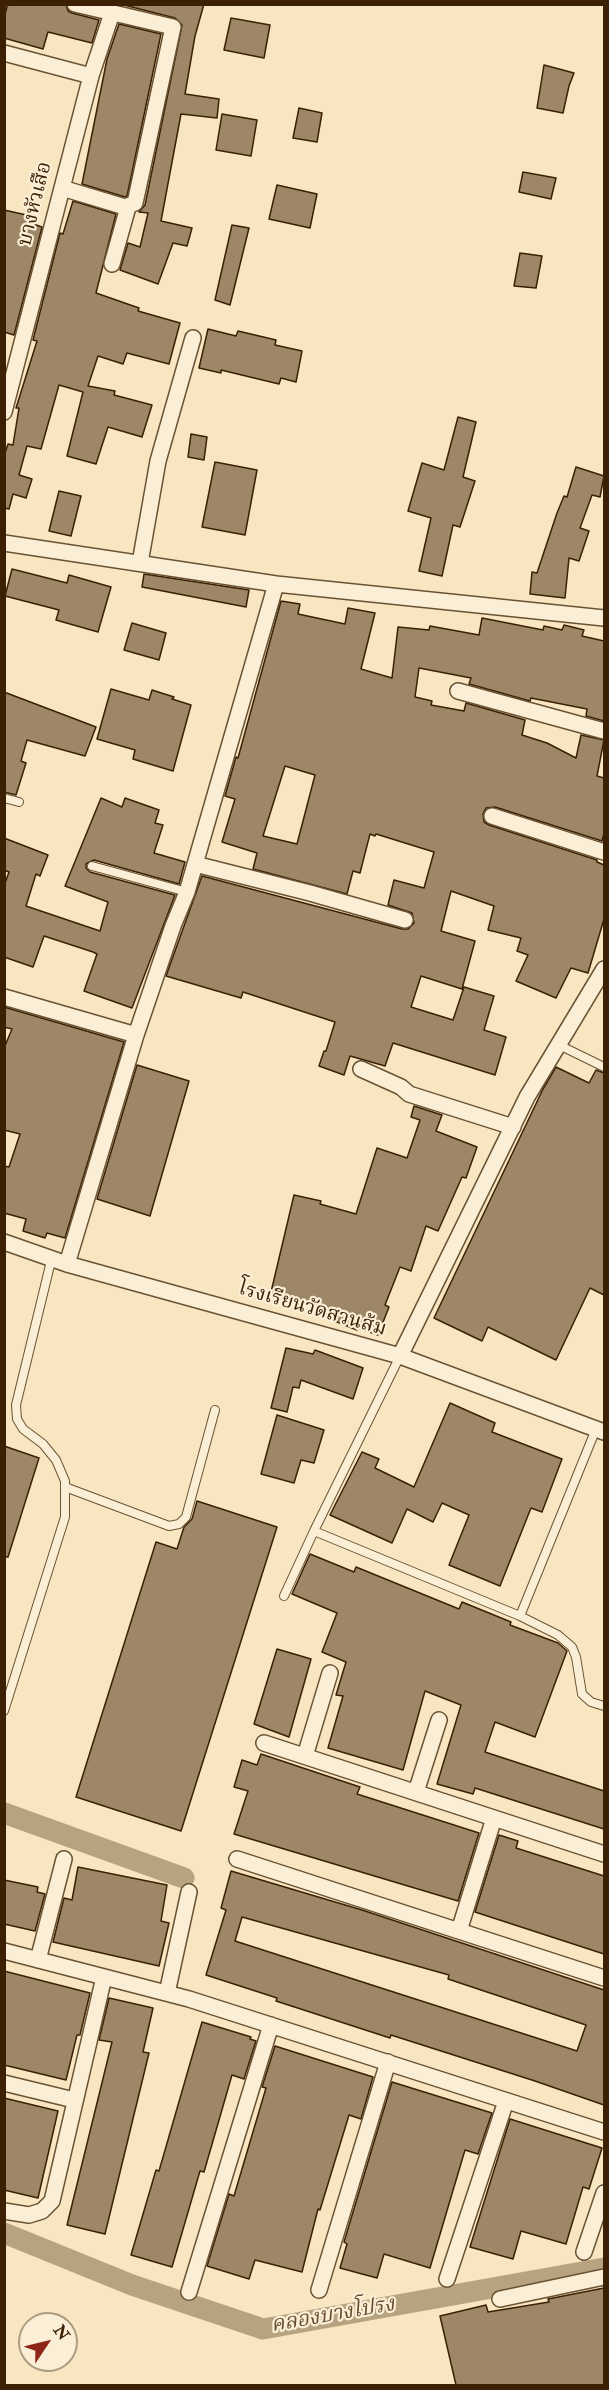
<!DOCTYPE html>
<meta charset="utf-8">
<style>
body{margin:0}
#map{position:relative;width:609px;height:2390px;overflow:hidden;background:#f7e6c0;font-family:"IM FELL Double Pica",serif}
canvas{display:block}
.frame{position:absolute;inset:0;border:6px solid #3b2004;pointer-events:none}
.north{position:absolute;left:18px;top:2312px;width:60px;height:60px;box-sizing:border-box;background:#faefd6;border:2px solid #ae9c82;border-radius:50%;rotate:55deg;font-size:16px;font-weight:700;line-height:24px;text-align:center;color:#3b2004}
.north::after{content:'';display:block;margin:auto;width:21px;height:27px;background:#8f2418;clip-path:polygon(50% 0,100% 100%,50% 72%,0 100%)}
</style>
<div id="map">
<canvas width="609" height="2390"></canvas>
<div class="frame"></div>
<div class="north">N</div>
</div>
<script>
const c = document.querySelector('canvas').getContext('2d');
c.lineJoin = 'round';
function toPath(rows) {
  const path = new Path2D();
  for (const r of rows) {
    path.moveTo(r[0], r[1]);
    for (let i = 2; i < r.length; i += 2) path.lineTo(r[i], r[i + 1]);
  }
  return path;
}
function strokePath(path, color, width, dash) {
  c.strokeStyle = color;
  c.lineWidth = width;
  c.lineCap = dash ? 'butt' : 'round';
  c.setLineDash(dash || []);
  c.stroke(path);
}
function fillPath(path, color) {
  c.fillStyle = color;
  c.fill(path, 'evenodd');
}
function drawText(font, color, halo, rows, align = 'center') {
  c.font = font + ' "IM FELL Double Pica","Noto Serif Thai",serif';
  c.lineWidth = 4.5;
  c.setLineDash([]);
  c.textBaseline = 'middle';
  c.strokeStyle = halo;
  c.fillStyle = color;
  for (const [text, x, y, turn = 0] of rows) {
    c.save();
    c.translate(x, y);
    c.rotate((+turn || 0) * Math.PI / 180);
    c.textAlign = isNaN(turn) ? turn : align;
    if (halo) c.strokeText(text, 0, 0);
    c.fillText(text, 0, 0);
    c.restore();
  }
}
const canal = toPath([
 [4,1813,184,1878],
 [4,2233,132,2285,263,2329,604,2268]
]);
const building = toPath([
 [8,4,66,4,68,11,72,13,99,20,92,43,48,32,43,49,4,38,4,17,8,4],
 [120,4,204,4,195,36,185,94,219,99,217,118,181,114,161,221,192,228,187,246,173,243,158,284,120,270,128,243,140,247,148,213,139,212,145,205,182,25,175,18,120,4],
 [231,18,270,25,264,58,224,50,231,18],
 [119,24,161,34,127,196,125,197,82,184,107,59,119,24],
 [544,65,574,73,569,86,563,113,537,108,544,65],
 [299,108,322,113,317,142,293,138,299,108],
 [222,114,257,120,251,156,216,150,222,114],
 [523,172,556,178,551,199,519,192,523,172],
 [277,185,317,194,310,228,269,219,277,185],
 [73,201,116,214,96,293,139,308,138,311,180,323,169,364,127,353,123,364,98,356,88,386,115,391,114,395,152,405,142,437,108,427,96,464,67,456,83,392,59,385,41,449,27,446,19,475,32,479,26,498,13,494,9,509,4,508,4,456,8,444,13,445,19,408,16,408,37,341,33,340,60,233,63,234,73,201],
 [4,210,31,216,30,223,42,227,14,335,4,332,4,210],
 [232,225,249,228,230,305,215,300,232,225],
 [520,253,542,256,536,288,514,286,520,253],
 [208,329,236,336,238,331,276,340,275,345,302,351,296,382,281,378,279,384,221,370,221,373,199,368,208,329],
 [458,417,476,422,463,477,475,481,460,527,453,525,442,576,419,571,431,518,408,511,422,463,444,470,458,417],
 [191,434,207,437,204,460,188,457,191,434],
 [215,462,257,470,245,535,202,527,215,462],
 [576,467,604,476,600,497,592,495,580,528,589,531,579,561,569,558,565,598,530,594,532,572,537,573,557,513,564,496,567,497,576,467],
 [59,491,81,496,71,536,49,531,59,491],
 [12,569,67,583,69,575,111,587,98,632,56,620,59,610,5,596,12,569],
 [144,574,249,590,246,607,142,587,144,574],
 [281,601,300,604,298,614,345,624,348,608,375,613,361,669,392,678,398,627,429,630,430,626,479,635,482,618,543,630,544,626,562,630,564,625,584,630,582,636,604,641,604,721,586,716,587,709,531,698,530,701,469,684,471,678,419,668,415,697,432,701,431,705,464,711,466,703,525,720,522,735,547,743,576,758,581,735,604,740,597,776,604,778,604,833,602,841,495,807,486,808,483,814,484,822,489,825,597,860,597,862,604,865,604,919,588,973,571,968,556,998,516,981,528,955,517,951,521,938,488,930,494,906,451,891,441,931,475,941,462,989,421,976,411,1007,453,1020,464,987,494,996,484,1030,506,1037,495,1075,393,1043,385,1066,350,1056,344,1075,319,1066,324,1051,326,1051,335,1022,243,992,241,998,166,976,202,876,402,929,408,929,414,923,412,913,388,905,394,880,424,888,434,852,376,834,375,836,370,834,360,873,353,871,347,894,253,869,257,853,222,842,235,799,225,796,236,757,238,758,281,601],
 [285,766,315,775,297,844,263,836,285,766],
 [132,623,166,633,159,660,124,650,132,623],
 [111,689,149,700,152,690,174,697,172,699,191,705,173,771,133,759,135,750,97,739,111,689],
 [4,692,96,727,85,756,27,740,21,761,26,763,16,795,4,792,4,692],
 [101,798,122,807,125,798,159,810,155,823,163,825,154,853,185,862,179,884,94,860,86,864,86,868,90,872,175,895,132,1008,84,991,97,954,93,952,44,936,33,967,4,957,4,886,9,872,4,870,4,838,48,855,40,876,36,874,26,906,100,931,108,902,65,886,101,798],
 [4,1007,124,1042,65,1238,47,1233,45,1238,23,1231,26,1219,4,1213,4,1166,9,1167,20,1134,4,1130,4,1048,12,1029,4,1027,4,1007],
 [137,1065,189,1081,150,1216,97,1199,137,1065],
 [556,1067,589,1083,596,1070,604,1073,604,1295,590,1288,556,1360,488,1327,482,1341,434,1318,543,1089,556,1067],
 [414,1106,442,1115,436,1131,477,1147,466,1178,462,1177,438,1231,426,1226,411,1271,400,1267,385,1305,389,1307,378,1335,358,1328,357,1330,320,1315,323,1307,271,1292,294,1195,321,1201,320,1204,356,1214,377,1148,407,1158,420,1120,411,1117,414,1106],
 [286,1348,313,1354,315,1350,363,1368,353,1399,301,1380,299,1388,293,1387,287,1412,271,1408,286,1348],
 [450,1403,495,1423,492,1432,562,1459,542,1512,531,1508,500,1586,449,1565,469,1515,442,1503,433,1522,407,1509,392,1543,330,1515,362,1452,379,1459,375,1468,414,1487,450,1403],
 [277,1415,324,1430,314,1463,301,1460,294,1483,261,1474,277,1415],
 [4,1446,39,1458,8,1557,4,1557,4,1446],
 [197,1501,277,1527,181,1831,76,1797,156,1542,177,1549,184,1527,192,1519,197,1501],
 [310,1554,354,1572,356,1567,459,1609,462,1602,511,1622,510,1625,558,1643,567,1651,535,1737,495,1722,485,1752,604,1791,604,1829,475,1788,473,1794,437,1784,461,1705,425,1691,403,1770,328,1748,343,1696,336,1695,346,1662,322,1652,337,1613,292,1594,310,1554],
 [277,1649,311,1659,289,1737,254,1724,277,1649],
 [261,1754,360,1787,357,1794,479,1833,458,1901,234,1834,248,1791,234,1787,242,1760,257,1765,261,1754],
 [499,1835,518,1841,516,1848,604,1876,604,1954,475,1912,499,1835],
 [78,1867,167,1885,161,1921,169,1923,159,1966,53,1942,64,1898,72,1900,78,1867],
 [231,1871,362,1910,604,1990,604,2105,535,2081,391,2035,390,2038,276,2001,277,1998,206,1975,226,1910,221,1908,231,1871],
 [242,1917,449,1975,448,1979,586,2025,577,2051,235,1941,242,1917],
 [4,1880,38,1887,37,1892,45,1894,35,1931,4,1924,4,1880],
 [4,1971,90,1993,80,2035,77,2035,66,2080,4,2065,4,1971],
 [109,1998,153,2008,143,2052,149,2053,105,2234,67,2225,112,2042,99,2040,109,1998],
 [202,2022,251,2037,250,2039,256,2041,244,2079,232,2075,204,2172,200,2171,172,2267,131,2255,156,2170,159,2171,202,2022],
 [275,2046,373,2077,361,2119,349,2115,320,2210,318,2209,302,2272,255,2260,249,2279,207,2266,229,2194,234,2196,266,2088,262,2087,275,2046],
 [392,2082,492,2113,478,2154,465,2150,430,2268,384,2254,377,2278,340,2268,347,2244,344,2242,392,2082],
 [4,2098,58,2111,38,2198,4,2190,4,2098],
 [510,2119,602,2148,589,2189,583,2187,566,2244,521,2231,513,2259,470,2247,510,2119],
 [604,2288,604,2385,456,2385,440,2316,486,2305,488,2312,549,2302,548,2299,604,2288]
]);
const service = toPath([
 [4,798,19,802],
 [92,866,187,892],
 [559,1045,604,1067],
 [400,1356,314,1531,520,1616,558,1635,572,1647,576,1657,582,1694,591,1702,604,1706],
 [65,1487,169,1526,179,1524,186,1517,215,1410],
 [284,1596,314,1531],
 [520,1616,596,1429],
 [4,1711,65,1517,65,1481,56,1460,43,1444,23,1429,17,1419,16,1405,52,1257]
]);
const minor = toPath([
 [4,53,91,76],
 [62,188,125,207,135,203,173,27,75,4],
 [112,264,128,207],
 [4,412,91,76,112,13],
 [4,543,276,584,604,618],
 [140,563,158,461,193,338],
 [458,691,604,731],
 [492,816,604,852],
 [195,864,310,893,405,920],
 [4,997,136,1035],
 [361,1069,401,1087,409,1094,513,1127],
 [4,1242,67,1264,400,1356,604,1432],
 [67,1264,136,1035,173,926,187,892,276,584],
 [400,1356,527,1097,604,969],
 [264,1743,604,1854],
 [305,1756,330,1673],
 [416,1792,439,1720],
 [237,1859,604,1978],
 [459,1931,494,1818],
 [4,1951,189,1999,604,2132],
 [38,1960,64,1859],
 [167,1993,189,1892],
 [4,2083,74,2100],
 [4,2211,29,2215,42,2211,52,2201,104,1977],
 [584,2252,604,2193],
 [447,2279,506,2101],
 [319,2290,388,2062],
 [189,2292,271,2025],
 [500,2299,604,2277]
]);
const streetNames = [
 ["บางหัวเสือ",36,204,-76],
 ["โรงเรียนวัดสวนส้ม",312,1310,16]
];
const waterNames = [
 ["คลองบางโปรง",333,2316,-10]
];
strokePath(canal, '#b7a380', 21);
fillPath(building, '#9d8766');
strokePath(building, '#3b2004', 1.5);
strokePath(service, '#6a5233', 10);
strokePath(minor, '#6a5233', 18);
strokePath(service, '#faefd6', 8);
strokePath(minor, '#faefd6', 15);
drawText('20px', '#3b2004', '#faefd6', streetNames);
drawText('italic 21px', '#664e2f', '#faefd6', waterNames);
</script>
